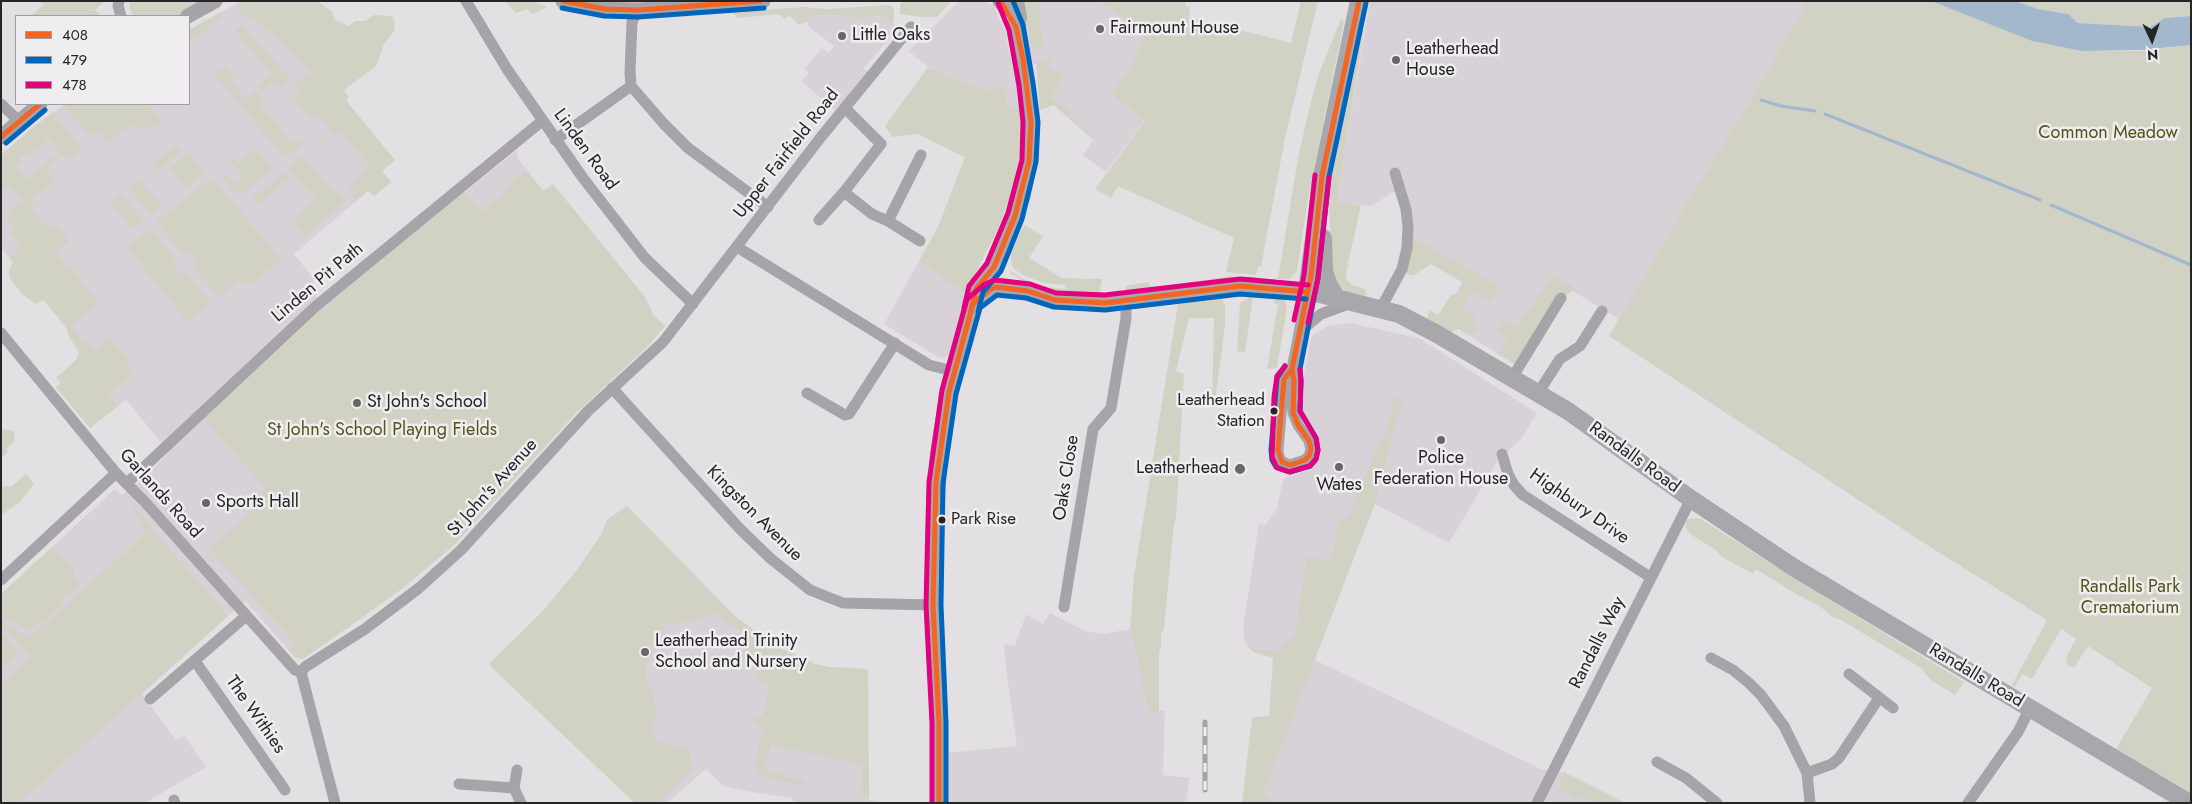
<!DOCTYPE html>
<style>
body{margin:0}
#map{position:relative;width:2192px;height:804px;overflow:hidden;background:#e2e0e2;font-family:Jost,sans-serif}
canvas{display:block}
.frame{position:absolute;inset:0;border:2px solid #262526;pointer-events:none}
.legend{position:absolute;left:15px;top:15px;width:175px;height:90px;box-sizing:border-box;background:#f0edf0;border:1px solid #9f9d9f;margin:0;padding:6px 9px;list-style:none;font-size:15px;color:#262526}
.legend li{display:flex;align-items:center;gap:10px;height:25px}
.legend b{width:25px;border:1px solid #9f9d9f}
.north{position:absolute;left:2127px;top:15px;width:50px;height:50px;-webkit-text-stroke:4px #f0edf0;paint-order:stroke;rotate:177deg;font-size:14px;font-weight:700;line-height:20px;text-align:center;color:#262526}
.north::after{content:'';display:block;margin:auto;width:18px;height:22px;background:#262526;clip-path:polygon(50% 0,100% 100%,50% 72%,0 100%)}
</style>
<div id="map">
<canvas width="2192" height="804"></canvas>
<div class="frame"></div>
<ul class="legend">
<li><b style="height:6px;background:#f26522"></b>408</li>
<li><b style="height:6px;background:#0065bd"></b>479</li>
<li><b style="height:6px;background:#e5007d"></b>478</li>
</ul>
<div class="north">N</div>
</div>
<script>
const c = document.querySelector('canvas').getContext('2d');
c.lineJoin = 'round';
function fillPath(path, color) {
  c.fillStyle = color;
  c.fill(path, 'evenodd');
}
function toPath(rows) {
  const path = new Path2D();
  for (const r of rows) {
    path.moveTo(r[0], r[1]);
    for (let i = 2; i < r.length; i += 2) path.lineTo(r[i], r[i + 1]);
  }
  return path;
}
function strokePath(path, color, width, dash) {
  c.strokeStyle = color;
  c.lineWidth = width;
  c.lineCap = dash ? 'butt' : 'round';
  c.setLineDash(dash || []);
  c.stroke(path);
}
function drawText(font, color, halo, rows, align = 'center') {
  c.font = font + ' Jost,sans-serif';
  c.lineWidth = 5;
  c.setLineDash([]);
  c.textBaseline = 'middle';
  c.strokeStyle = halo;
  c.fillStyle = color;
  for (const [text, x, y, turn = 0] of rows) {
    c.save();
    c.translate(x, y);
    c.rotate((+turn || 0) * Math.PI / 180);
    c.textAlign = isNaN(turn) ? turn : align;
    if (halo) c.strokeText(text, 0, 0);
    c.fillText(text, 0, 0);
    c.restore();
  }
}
const built = toPath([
 [241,1,264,1,395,160,382,171,391,182,374,196,368,191,294,254,313,278,316,295,325,306,517,150,517,157,543,191,553,184,645,297,654,316,665,326,645,349,576,413,455,544,403,588,356,622,303,659,296,658,245,601,142,694,176,740,184,735,206,767,145,803,1,803,1,594,115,489,122,495,141,481,169,452,126,400,90,428,56,387,61,383,56,378,77,360,79,353,67,333,67,329,1,248,1,155,31,128,65,104,189,104,189,30],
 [959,1,984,1,993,5,1005,31,1020,106,1007,107,1005,87,982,89,927,66,909,51],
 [1020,1,1099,1,1143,32,1142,41,1130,69,1113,93,1116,98,1145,120,1106,172,1083,155,1093,140,1054,105,1040,110,1036,64,1031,65],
 [1370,1,1807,1,1756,91,1698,184,1619,319,1573,291,1573,286,1554,274,1498,354,1452,325,1482,278,1413,238,1406,191,1393,192,1372,206,1337,201],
 [807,15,830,15,861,18,884,16,896,26,895,32,863,69,868,71,836,111,801,81,809,73,805,69,822,48,828,53,834,46,808,26],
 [919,261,969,295,952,356,940,358,884,324],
 [1350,323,1419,338,1537,413,1521,439,1498,460,1449,543,1375,504,1313,659,1541,769,1564,772,1625,803,1260,803,1313,660,1253,652,1245,643,1243,628,1259,524,1265,525,1277,508,1283,479,1308,470,1314,465,1318,458,1320,445,1318,438,1302,419,1298,405,1310,342,1313,335,1328,326],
 [627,506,735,616,755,631,777,646,815,664,829,667,868,669,869,800,886,803,796,803,791,798,757,793,723,786,706,769,667,803,635,803,489,664,542,612,577,570,601,535,607,520],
 [1050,613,1085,631,1104,634,1130,629,1149,712,1165,710,1163,775,1189,778,1186,803,947,803,947,753,1017,746,1006,669,1004,644,1015,646,1026,614,1043,624]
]);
const green = toPath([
 [39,1,105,1,95,10,101,16,31,16,43,5],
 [131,1,208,1,180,16,133,16,129,7],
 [241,1,317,1,332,11,335,20,349,26,355,21,365,21,374,15,392,16,395,23,394,31,384,44,376,66,344,90,349,97,346,101,395,160,382,171,391,182,374,196,368,190,356,201,347,189,370,166,342,135,332,133,318,115,312,120,293,99,300,93,294,86,310,71,279,40,252,18,240,14,238,3],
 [505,1,531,1,547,7,533,14,527,9,516,13],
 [903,1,948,1,949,4,937,17,921,17,900,14,900,5],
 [1023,1,1034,1,1040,5,1040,30,1044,45,1042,49,1037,50,1032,47],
 [1099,1,1186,1,1185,6,1190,7,1189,17,1291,43,1301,1,1318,1,1285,138,1261,267,1258,267,1256,275,1226,272,1234,238,1118,186,1111,198,1095,189,1145,121,1116,98,1113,92,1130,69,1142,41,1143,32],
 [1807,1,1931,1,2032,41,2082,51,2140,51,2191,45,2191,796,2116,749,2152,688,2088,646,2074,668,2067,664,2066,657,2076,639,2061,629,2032,679,2023,674,2014,687,2012,685,2047,620,1927,545,1609,336,1698,184,1756,91],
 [2016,1,2191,1,2191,16,2165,18,2150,27,2078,23,2068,14,2038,9],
 [890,5,894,9,894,20,892,23,884,16,861,18,830,15,807,15,808,21,799,25,789,15,785,19,779,14,738,18,732,12,805,7,825,9],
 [221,12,223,15,195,40,189,38,189,30],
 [1341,19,1344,22,1308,198,1297,271,1290,279,1278,279,1298,158,1309,109,1318,76],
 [242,25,290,79,283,85,277,88,272,83,262,91,258,86,271,74,235,31],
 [1361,30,1364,31,1337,201,1361,205,1346,273,1347,280,1352,285,1365,289,1367,295,1353,296,1334,283,1329,266,1332,261,1328,197],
 [1050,60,1052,61,1049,67,1064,76,1051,97,1072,112,1069,116,1090,132,1088,135,1054,105,1040,110,1036,63],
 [226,66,234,75,230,79,245,98,256,90,263,99,259,103,293,144,299,140,302,144,285,158,215,75],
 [928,67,982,89,1005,87,1007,107,1020,106,1022,142,1016,181,998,229,965,293,919,261,938,227,965,157,917,134,892,137,885,126],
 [148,104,162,120,160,125,138,130,133,124,106,142,99,133,89,135,63,105],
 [53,112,79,145,80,150,73,159,69,154,65,158,62,156,61,157,58,154,60,152,47,137,42,141,45,144,28,157,25,154,20,158,22,162,17,167,27,179,55,156,58,159,46,169,55,180,31,200,34,204,29,207,50,230,56,225,69,241,55,253,68,269,70,267,99,303,71,326,84,342,87,340,95,350,110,338,129,360,126,363,133,373,108,394,118,406,90,428,56,387,61,383,56,378,77,359,79,353,77,348,67,333,67,329,44,300,35,304,22,294,9,277,9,270,13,262,10,258,19,248,16,245,19,242,11,233,15,230,7,220,12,216,8,211,21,200,10,187,7,190,1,186,1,155],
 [176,145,181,151,158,171,153,164],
 [255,149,273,169,243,193,236,194,220,175,221,171,231,182,239,183,241,174,230,161,234,158,238,163],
 [186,154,190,154,203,172,185,188,169,168],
 [303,156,334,192,337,190,346,201,304,236,295,225,299,221,295,217,316,198,288,169],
 [284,172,290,178,258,205,252,198],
 [528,172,543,191,553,184,645,297,654,316,665,326,645,349,576,413,455,544,403,588,303,659,296,658,288,650,296,644,209,549,253,509,250,502,265,487,204,419,325,306,464,192,480,210,483,211,502,195,515,178],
 [139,180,162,206,151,215,129,188],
 [209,180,214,180,280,258,279,262,253,283,238,282,218,298,193,266,196,263,187,251,183,254,156,222],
 [121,194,143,221,133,229,111,203],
 [1024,225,1043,236,1029,258,1062,278,1102,279,1099,293,1094,297,1067,295,1028,284,1010,273,1011,271,1021,278,1045,287,1066,289,1065,285,1044,283,1025,276,1014,269,1011,263,1011,252],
 [150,229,176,260,172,264,182,275,186,272,211,303,191,320,186,320,127,247],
 [1413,238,1496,284,1497,293,1490,301,1472,293,1463,308,1476,317,1472,324,1478,328,1473,334,1467,334,1459,329,1447,333,1426,321,1430,310,1438,315,1451,295,1456,294,1462,282,1431,264,1413,276,1405,273],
 [1554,274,1573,286,1573,291,1567,295,1560,292,1514,364,1498,354,1508,339,1497,331,1504,320,1516,327],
 [1231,276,1235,280,1125,296,1126,286,1148,282,1152,288],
 [1253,295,1245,352,1237,351,1240,303],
 [1275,296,1284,300,1287,308,1277,368,1267,369,1278,304,1274,303],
 [1218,298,1222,300,1225,306,1225,326,1214,408,1212,408,1214,318,1189,318,1176,371,1184,374,1176,520,1174,522,1164,629,1161,632,1161,647,1159,651,1159,711,1149,713,1130,629,1134,576,1178,304],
 [1395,396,1403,397,1375,503,1264,792,1273,803,1242,803,1252,717,1269,716,1273,658,1253,652,1248,647,1275,652,1295,634,1307,557,1328,560,1332,557,1339,521,1349,515,1376,450,1385,435],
 [1,429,14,431,15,441,6,449,8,452,1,458],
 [26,474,34,484,20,502,1,515,1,487,12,486],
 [133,506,228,616,19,803,1,803,1,684,30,657,1,624,1,619,6,625,30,637,144,535,143,524,133,512],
 [627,506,735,616,755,631,777,646,815,664,829,667,868,669,869,800,860,792,863,774,861,767,854,763,771,745,765,771,807,781,803,786,759,776,755,770,760,738,765,734,754,720,754,717,763,715,770,684,756,681,757,669,752,659,745,651,746,635,729,625,715,613,688,622,669,624,652,637,652,657,646,666,647,685,654,694,653,698,658,713,651,736,659,742,688,748,693,769,659,803,635,803,492,668,489,664,542,612,577,570,601,535,607,520],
 [1691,518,1701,519,1768,562,1964,682,1955,695,1931,680,1921,668,1841,620,1833,617,1818,605,1796,594,1756,569,1753,574,1722,557,1716,550,1690,534,1686,528,1686,521],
 [53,546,75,568,73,575,81,583,79,587,70,595,65,596,61,600,61,605,31,631,10,622,1,614,1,594],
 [1,633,19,653,1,669],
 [1564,772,1619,800,1625,803,1596,803,1581,796,1576,801,1560,789,1560,782]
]);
const water = toPath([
 [1931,1,2016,1,2038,9,2068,14,2078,23,2150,27,2165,18,2191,16,2191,45,2140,50,2082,51,2032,41]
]);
const stream = toPath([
 [1761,100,1781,106,1815,111],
 [1825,114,2040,200],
 [2051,205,2191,265]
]);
const minor = toPath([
 [119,1,118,6,121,16],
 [466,1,507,69,583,178,645,258,693,304],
 [638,10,632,22,630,72,631,86,664,124,688,148,768,207],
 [1,104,19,121],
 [845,108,881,144,844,192,872,214,888,221,921,155],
 [555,140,631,86],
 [819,220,844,192],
 [888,221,920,241],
 [737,247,929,365,953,371],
 [1381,308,1402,269,1407,248,1408,228,1406,209,1395,173],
 [1299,332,1321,314,1351,303],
 [1,333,116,473,145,502,295,670,301,672],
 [1292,369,1284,379,1278,450,1279,457,1282,462,1290,465,1305,460,1309,456,1311,449,1309,441,1298,425,1293,413,1292,401,1294,381,1292,369,1307,292],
 [1512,378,1561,298],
 [612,388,740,529,770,558,810,590,843,603,933,605],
 [807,393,845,415,849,414,895,343],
 [1538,393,1560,359,1580,346,1602,311],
 [1502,454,1508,474,1514,485,1523,495,1650,577],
 [127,483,316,306,542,121],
 [1,580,116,473],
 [1064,607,1093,429,1111,408,1126,318,1126,302],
 [1711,658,1733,670,1749,683,1761,695,1784,726,1807,773,1810,803],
 [195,661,285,790],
 [301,672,305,667,365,629,419,588,461,550,588,411,663,342,821,137,911,27],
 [301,672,335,803],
 [1849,674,1893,708],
 [150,699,246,616],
 [1657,762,1686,778,1717,803],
 [517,770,514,788,521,803],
 [1807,773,1832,764,1839,758,1879,698],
 [459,784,514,788],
 [174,800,175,803],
 [1537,803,1691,499],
 [1968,803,2018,732,2030,708]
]);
const secondary = toPath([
 [563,1,605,9,638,10,763,1],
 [1000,1,1006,8],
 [188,16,215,1],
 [1,137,40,104]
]);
const primary = toPath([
 [1323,238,1324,271,1329,286,1337,298],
 [1307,292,1322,176,1359,1],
 [973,304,989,290,996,287,1028,291,1055,300,1105,303,1249,286,1320,294,1399,314,1437,334,1568,411,1691,499,1793,567,2189,803],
 [939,803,939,723,933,605,935,513,939,453,949,392,976,289,994,267,1021,198,1029,161,1031,122,1016,27,1018,17,1015,1]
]);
const rail = toPath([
 [1205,790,1205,722]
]);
const bus1 = toPath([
 [564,1,605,9,638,10,760,1],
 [1,137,40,104],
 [971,310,976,289,994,267,1015,216,1029,161,1031,122,1023,59,1016,27,1000,1],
 [1292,369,1294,381,1293,413,1298,425,1309,441,1311,449,1309,456,1305,460,1290,465,1282,462,1278,450,1284,379,1292,369],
 [1292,369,1311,276,1322,176,1359,1],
 [939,803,939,723,933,605,936,482,949,392,973,304,989,290,996,287,1028,291,1055,300,1105,303,1240,286,1307,292]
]);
const bus2 = toPath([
 [562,8,604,16,638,17,764,8],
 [6,143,45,110],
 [978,312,983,292,1001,271,1022,219,1036,162,1038,122,1033,83,1023,25,1013,1],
 [1285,366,1277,378,1271,450,1272,460,1276,467,1290,472,1310,466,1316,459,1318,450,1316,438,1300,411,1301,381,1300,369,1318,278,1329,177,1366,3],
 [946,803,946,723,941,605,943,483,956,394,980,308,997,295,1026,298,1054,307,1105,310,1240,294,1306,299]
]);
const bus3 = toPath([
 [1318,277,1329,177],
 [964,308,969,286,987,263,1008,213,1022,160,1023,122,1019,85,1009,30,998,3],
 [1294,320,1304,275,1315,175],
 [1308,323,1318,278],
 [1285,366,1277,376,1274,397,1272,457,1277,468,1289,472,1310,466,1316,459,1318,450,1316,438,1300,411,1301,381,1300,369],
 [932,803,932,723,926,605,929,482,942,390,967,299,985,284,995,280,1030,284,1056,293,1105,295,1240,279,1308,285]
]);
const markers = [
 [1100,29,5,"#686668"],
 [842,36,5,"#686668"],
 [1396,60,5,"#686668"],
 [357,403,5,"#686668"],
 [1274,411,4.5,"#262526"],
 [1441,440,5,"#686668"],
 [1339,467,5,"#686668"],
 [1240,469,6,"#686668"],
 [206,503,5,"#686668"],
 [942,520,4.5,"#262526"],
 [645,652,5,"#686668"]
];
const busNames = [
 ["Leatherhead",1265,401],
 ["Station",1265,422],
 ["Park Rise",951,520,"left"]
];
const poiNames = [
 ["Fairmount House",1110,29],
 ["Little Oaks",852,36],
 ["Leatherhead",1406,50],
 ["House",1406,71],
 ["St John's School",367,403],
 ["Police",1441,459,"center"],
 ["Federation House",1441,480,"center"],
 ["Leatherhead",1229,469,"right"],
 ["Wates",1339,486,"center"],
 ["Sports Hall",216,503],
 ["Leatherhead Trinity",655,642],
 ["School and Nursery",655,663]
];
const parkNames = [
 ["Common Meadow",2108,134],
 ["St John's School Playing Fields",382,431],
 ["Randalls Park",2130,588],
 ["Crematorium",2130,609]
];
const streetNames = [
 ["Linden Road",585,150,54],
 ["Upper Fairfield Road",787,154,-52],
 ["Linden Pit Path",318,283,-40],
 ["Randalls Road",1634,458,36],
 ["Oaks Close",1067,478,-81],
 ["St John's Avenue",493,488,-48],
 ["Garlands Road",160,494,48],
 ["Highbury Drive",1579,507,35],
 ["Kingston Avenue",754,514,45],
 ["Randalls Way",1598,643,-63],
 ["Randalls Road",1976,676,31],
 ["The Withies",255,715,55]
];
fillPath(built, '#d8d2d8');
fillPath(green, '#d1d2c4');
fillPath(water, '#a3b8cc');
strokePath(stream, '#a3b8cc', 3);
strokePath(minor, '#a6a4a9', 11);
strokePath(secondary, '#a6a4a8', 15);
strokePath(primary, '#a8a7ac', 18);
strokePath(rail, '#a4a3a6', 5);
strokePath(rail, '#f0edf0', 3, [9]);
strokePath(bus1, '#f26522', 5);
strokePath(bus2, '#0065bd', 5);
strokePath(bus3, '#e5007d', 5);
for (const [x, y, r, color] of markers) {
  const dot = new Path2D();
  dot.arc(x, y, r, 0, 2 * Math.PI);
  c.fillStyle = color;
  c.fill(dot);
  strokePath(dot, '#f0edf0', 2);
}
drawText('17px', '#262526', '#f0edf0', busNames, 'right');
drawText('18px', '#262526', '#f0edf0', poiNames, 'left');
drawText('18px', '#505518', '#f0edf0', parkNames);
drawText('18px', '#262526', '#f0edf0', streetNames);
</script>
